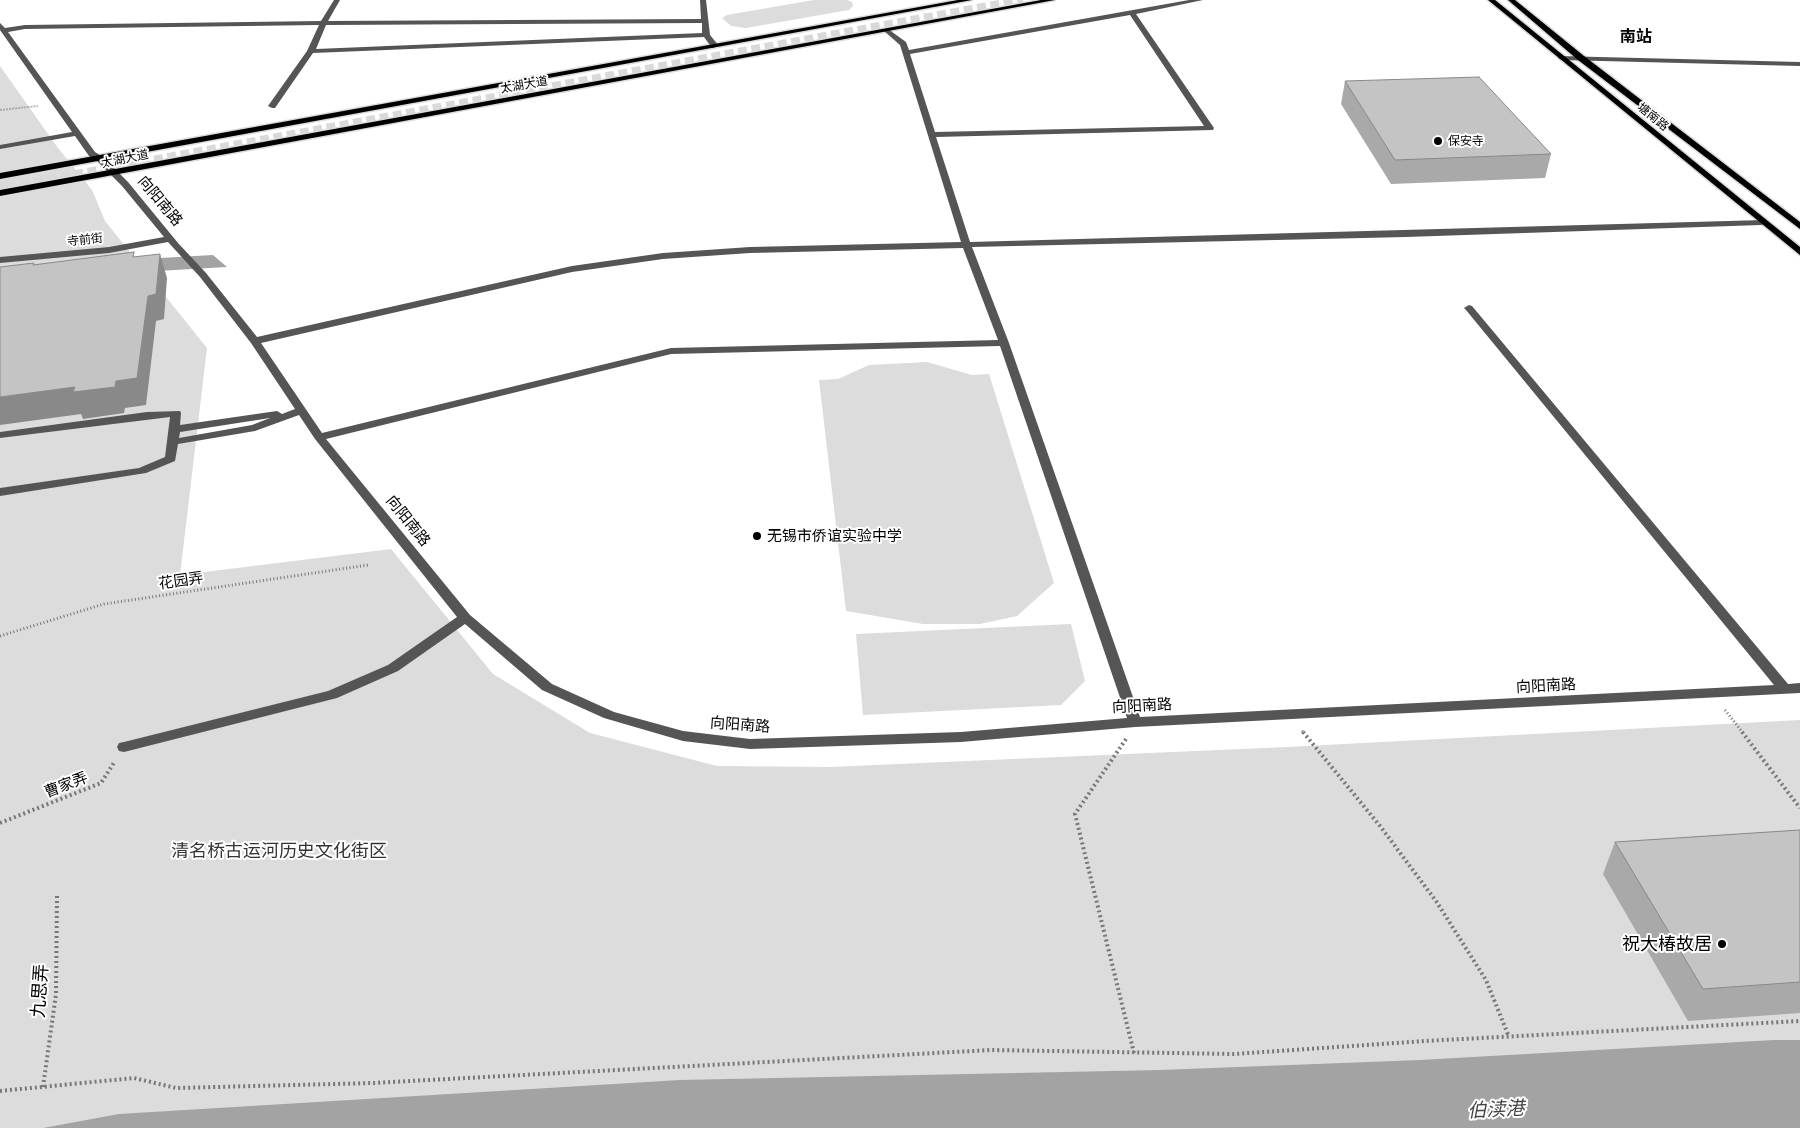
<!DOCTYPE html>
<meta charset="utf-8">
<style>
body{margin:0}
canvas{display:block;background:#fff}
</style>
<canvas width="1800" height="1128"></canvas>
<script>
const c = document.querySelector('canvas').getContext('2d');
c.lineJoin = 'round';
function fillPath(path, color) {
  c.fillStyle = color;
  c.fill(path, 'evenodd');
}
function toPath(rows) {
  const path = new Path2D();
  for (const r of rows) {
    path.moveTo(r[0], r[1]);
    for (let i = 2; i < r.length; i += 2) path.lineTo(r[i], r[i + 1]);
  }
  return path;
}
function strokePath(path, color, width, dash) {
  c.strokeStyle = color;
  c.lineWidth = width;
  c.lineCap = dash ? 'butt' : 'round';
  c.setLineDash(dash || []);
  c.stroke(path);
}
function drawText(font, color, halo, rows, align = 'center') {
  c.font = font + ' "Public Sans","Noto Sans SC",sans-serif';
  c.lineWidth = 4;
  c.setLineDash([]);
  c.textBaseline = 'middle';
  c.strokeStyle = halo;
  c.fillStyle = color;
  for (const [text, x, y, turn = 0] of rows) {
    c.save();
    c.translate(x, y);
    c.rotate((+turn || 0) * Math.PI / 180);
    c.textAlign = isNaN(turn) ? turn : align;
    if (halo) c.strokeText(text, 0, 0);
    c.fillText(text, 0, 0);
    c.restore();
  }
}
const green = toPath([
 [814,0,847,0,852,2,853,6,849,10,746,28,731,26,722,18,727,15],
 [0,66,58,148,92,190,105,221,207,348,180,575,391,549,493,674,590,733,717,766,830,767,1287,747,1800,720,1800,1128,0,1128],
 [927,362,972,375,989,374,1054,583,1017,616,980,624,923,624,846,611,819,380,838,379,869,365],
 [1071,624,1085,681,1061,705,863,715,856,634]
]);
const water = toPath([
 [213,255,227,267,0,280,0,267],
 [1774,1040,1800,1040,1800,1128,43,1128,119,1114,680,1080,1160,1070,1420,1060]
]);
const highwayTunnelFar1 = toPath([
 [8,187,1023,0]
]);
const highwayTunnel = toPath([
 [0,188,14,185]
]);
const pathFar2 = toPath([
 [0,110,38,106]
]);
const pathFar1 = toPath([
 [0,636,104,604,368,565],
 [1725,710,1743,733],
 [1302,731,1304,733]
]);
const path = toPath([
 [1303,732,1380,826,1436,901,1486,980,1509,1037],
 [1742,732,1800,808],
 [1126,739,1075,814,1134,1053],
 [0,823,101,783,115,761],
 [43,1087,56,994,57,896],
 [0,1091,134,1078,176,1088,373,1083,991,1050,1234,1054,1425,1041,1800,1021]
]);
const minor = toPath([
 [334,0,340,0,328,21,701,19,700,0,706,0,710,35,719,46,712,48,704,37,313,53,275,108,272,108,268,106,307,51,319,25,25,29,8,32,95,152,103,157,128,182,178,243,206,273,257,337,572,266,663,253,750,247,961,242,900,45,884,31,884,29,888,29,906,42,909,50,1189,0,1203,0,1136,14,1214,128,1213,130,936,137,970,242,1764,220,1764,224,1761,225,1406,237,972,247,1009,343,1140,717,1774,685,1466,310,1464,308,1469,305,1472,306,1788,684,1800,683,1800,693,1135,727,961,742,750,749,683,741,604,718,542,690,465,624,398,671,337,698,124,752,119,751,117,747,119,743,124,742,328,691,388,665,457,617,315,439,299,415,255,431,178,444,175,461,146,473,0,496,0,488,139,468,165,457,170,417,0,438,0,432,147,412,180,411,181,413,180,425,277,411,282,414,295,409,251,343,200,277,168,242,109,253,0,263,0,257,109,247,164,237,122,186,97,161,89,156,75,136,0,149,0,145,72,132,0,30,0,23,5,28,25,25,321,21,334,0],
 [1130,15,1204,126,935,132,910,54,1130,15],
 [702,23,702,33,316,49,326,25,702,23],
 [963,248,998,340,671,348,322,433,261,343,572,272,663,259,750,253,963,248],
 [1000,346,1127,718,961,732,750,739,683,731,614,712,552,684,470,615,326,439,671,354,1000,346],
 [270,418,252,425,179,438,180,432,270,418],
 [1559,56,1800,62,1800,66,1562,60,1558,58,1559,56]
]);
const major = toPath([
 [958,0,972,0,0,179,0,173,958,0],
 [1041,0,1055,0,0,196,0,190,1041,0],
 [1488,0,1495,0,1800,247,1800,255,1488,0],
 [1508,0,1515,0,1584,56,1800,222,1800,229,1578,60,1508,0]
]);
const wall = toPath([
 [1345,81,1551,154,1545,178,1391,184,1341,104],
 [1800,830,1800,1013,1688,1021,1603,874,1615,842]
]);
const shadedWall = toPath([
 [160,254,167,278,164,319,156,321,146,405,125,408,124,413,83,419,81,414,0,425,0,397,116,381,148,296]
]);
const building = toPath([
 [1479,77,1551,154,1395,160,1345,81,1479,77],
 [134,252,133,257,160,254,156,294,148,296,137,378,116,381,115,387,73,392,75,387,0,397,0,267,34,263,33,265,134,252],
 [1800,830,1800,982,1703,989,1615,842,1800,830]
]);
const markers = [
 [1438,141,5,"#000"],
 [757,536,5,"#000"],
 [1722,944,5,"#000"]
];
const farStreetnames = [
 ["太湖大道",524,85,-10],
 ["塘南路",1653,117,39],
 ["太湖大道",125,159,-12],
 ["寺前街",85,240,-6]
];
const farPoinames = [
 ["保安寺",1448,141]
];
const streetNames = [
 ["向阳南路",160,201,50],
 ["向阳南路",408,521,51],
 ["花园弄",181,581,-8],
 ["向阳南路",1546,686,-3],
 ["向阳南路",1142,706,-3],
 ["向阳南路",740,725,4],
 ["曹家弄",66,785,-21]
];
const poiNames = [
 ["无锡市侨谊实验中学",767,536]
];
const farDistrictnames = [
 ["南站",1636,37]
];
const nearParknames = [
 ["清名桥古运河历史文化街区",279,851]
];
const nearPoinames = [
 ["祝大椿故居",1712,944]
];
const nearStreetnames = [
 ["九思弄",40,991,-86]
];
const nearWaternames = [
 ["伯渎港",1496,1110,-3]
];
fillPath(green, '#dcdcdc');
fillPath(water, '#a3a3a3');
strokePath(highwayTunnelFar1, '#d9d9d9', 9, [9, 4.5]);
strokePath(highwayTunnel, '#d9d9d9', 12, [12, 5.5]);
strokePath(major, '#dbdbdb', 3);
strokePath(pathFar2, '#777', 2, [0.5, 1]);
strokePath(pathFar1, '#777', 3, [1, 2.5]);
strokePath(path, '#777', 4, [2, 3]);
fillPath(minor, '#555');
fillPath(major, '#000');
fillPath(wall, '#a9a9a9');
fillPath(shadedWall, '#898989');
fillPath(building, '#c4c4c4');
strokePath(building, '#898989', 1);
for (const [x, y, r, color] of markers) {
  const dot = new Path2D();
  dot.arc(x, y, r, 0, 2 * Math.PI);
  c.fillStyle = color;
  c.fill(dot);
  strokePath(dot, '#fff', 2);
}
drawText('12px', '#000', '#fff', farStreetnames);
drawText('12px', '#000', '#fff', farPoinames, 'left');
drawText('15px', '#000', '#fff', streetNames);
drawText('15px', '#000', '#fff', poiNames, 'left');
drawText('bold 16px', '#000', '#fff', farDistrictnames);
drawText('18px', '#333', '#fff', nearParknames);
drawText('18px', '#000', '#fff', nearPoinames, 'right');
drawText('18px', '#000', '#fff', nearStreetnames);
drawText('italic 19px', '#444', '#fff', nearWaternames);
</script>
